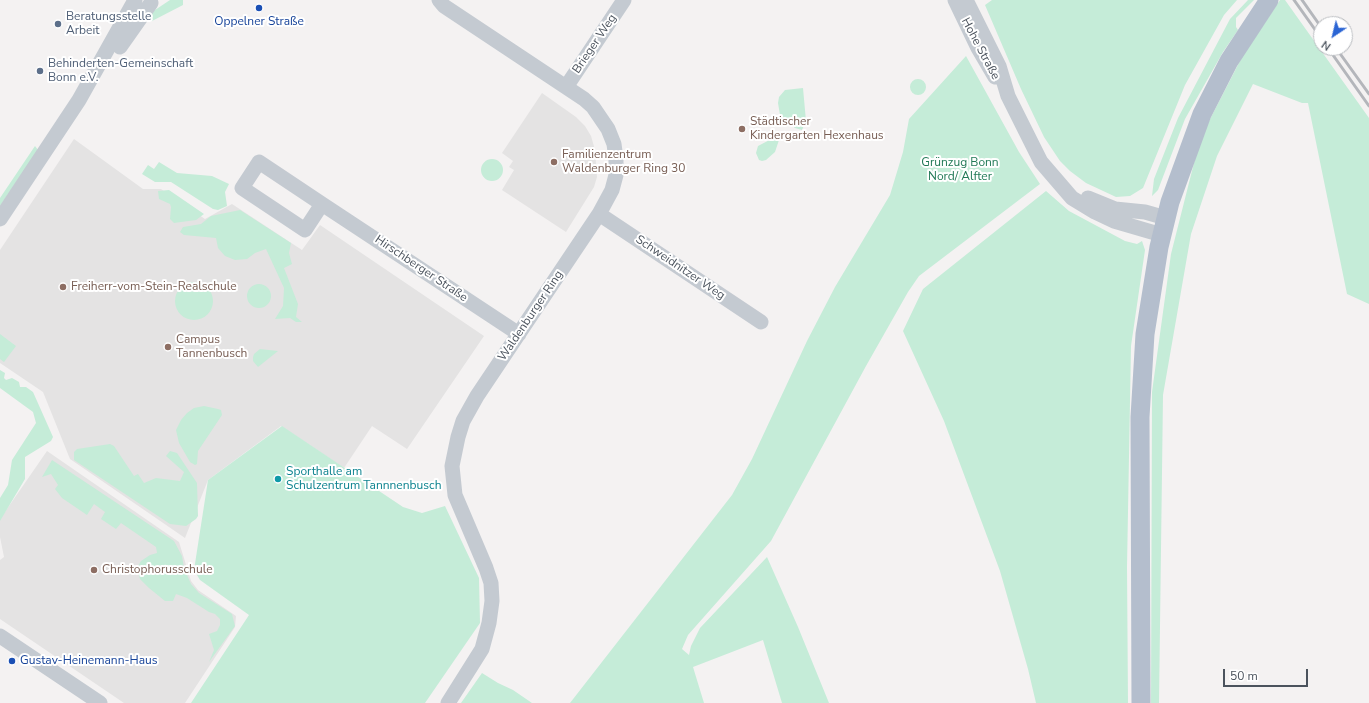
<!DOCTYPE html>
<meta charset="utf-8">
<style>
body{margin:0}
#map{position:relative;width:1369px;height:703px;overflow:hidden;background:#f4f2f2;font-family:"Nunito Sans",sans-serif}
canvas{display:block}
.north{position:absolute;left:1313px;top:16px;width:40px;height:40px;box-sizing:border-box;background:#fff;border:1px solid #b7babe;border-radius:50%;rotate:215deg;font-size:11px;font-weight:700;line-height:16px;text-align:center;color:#4b535d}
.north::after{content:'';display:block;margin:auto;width:14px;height:18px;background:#2b65d4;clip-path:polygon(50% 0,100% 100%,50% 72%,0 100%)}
.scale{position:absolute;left:1223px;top:669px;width:85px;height:18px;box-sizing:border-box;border:2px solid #4b535d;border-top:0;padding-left:5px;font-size:12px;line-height:14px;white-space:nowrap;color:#4b535d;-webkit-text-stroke:3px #fff;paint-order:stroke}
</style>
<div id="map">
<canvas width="1369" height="703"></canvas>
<div class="north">N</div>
<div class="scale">50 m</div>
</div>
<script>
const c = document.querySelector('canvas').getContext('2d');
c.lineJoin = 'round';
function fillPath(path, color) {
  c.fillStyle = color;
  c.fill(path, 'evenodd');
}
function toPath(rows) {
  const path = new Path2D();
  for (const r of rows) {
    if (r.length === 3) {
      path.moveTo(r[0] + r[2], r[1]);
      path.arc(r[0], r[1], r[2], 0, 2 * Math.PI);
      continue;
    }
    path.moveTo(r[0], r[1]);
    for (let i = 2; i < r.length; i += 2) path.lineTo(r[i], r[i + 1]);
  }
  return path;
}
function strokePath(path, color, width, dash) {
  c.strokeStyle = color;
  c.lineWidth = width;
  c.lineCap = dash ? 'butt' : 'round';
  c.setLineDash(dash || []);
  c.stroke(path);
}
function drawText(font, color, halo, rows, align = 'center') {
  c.font = font + ' "Nunito Sans",sans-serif';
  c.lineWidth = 4;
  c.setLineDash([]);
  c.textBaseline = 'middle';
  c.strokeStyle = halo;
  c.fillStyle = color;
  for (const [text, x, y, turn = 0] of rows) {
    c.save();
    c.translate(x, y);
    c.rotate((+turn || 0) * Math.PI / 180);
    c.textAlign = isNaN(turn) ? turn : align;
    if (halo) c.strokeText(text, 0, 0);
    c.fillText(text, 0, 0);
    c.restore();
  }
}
const education = toPath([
 [542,93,576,117,585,126,591,136,595,150,597,177,594,187,566,232,502,190,514,170,509,167,513,161,502,153],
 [74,139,143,189,161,189,205,219,232,204,302,250,320,225,484,336,407,449,372,426,344,468,281,426,208,480,185,538,70,459,43,392,0,363,0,250],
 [47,451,179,542,191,581,198,590,236,616,235,627,185,703,124,703,0,619,0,560,4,557,0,537,0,519]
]);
const green = toPath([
 [170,0,183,0,183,5,152,21,143,18],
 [992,0,1237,0,1224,15,1185,85,1143,188,1130,196,1116,197,1086,183,1070,171,1060,161,1044,137,1021,89,985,5],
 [1248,0,1254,0,1236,18,1236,27,1238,30,1223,52,1185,119,1158,190,1152,196,1154,179,1178,118,1230,19],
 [1280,0,1285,0,1369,118,1369,304,1347,294,1308,103,1302,103,1253,84,1217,156,1191,234,1163,395,1159,703,1151,703,1152,392,1171,254,1197,151,1208,123,1242,57],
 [966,56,1019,152,1040,184,919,276,908,292,866,366,771,541,688,635,682,649,689,655,691,646,700,628,767,557,798,627,829,703,782,703,763,640,693,667,704,703,570,703,732,495,752,459,807,341,835,287,890,195,903,152,909,119],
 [918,87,8],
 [803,88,806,121,802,130,795,128,784,119,780,115,778,103,779,97,785,90],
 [781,134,775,152,766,160,762,161,759,160,756,153,758,146],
 [35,146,38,150,0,206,0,198],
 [492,170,11],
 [159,162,177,173,212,176,229,184,225,192,227,206,218,210,213,209,171,182,155,182,142,174,148,165,154,169],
 [169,190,204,214,196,220,174,223,170,219,171,207,170,204,159,199,158,191],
 [1046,191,1069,211,1125,241,1137,244,1142,241,1145,250,1131,346,1127,567,1128,703,1036,703,1028,669,1000,571,944,421,903,331,923,289],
 [240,210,291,243,289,253,292,264,284,268,298,304,296,317,302,322,296,322,290,318,275,319,283,306,284,288,266,249,255,253,247,259,235,260,225,256,218,248,216,238,184,235,180,232,183,227,201,224,211,216],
 [194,301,19],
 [259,296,12],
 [0,334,16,346,4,362,0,359],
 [260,349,278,351,258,367,253,361,253,357,254,354],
 [0,370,5,373,4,378,6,380,12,378,19,382,20,387,26,387,33,392,53,437,51,441,25,457,25,479,0,521,0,498,8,485,12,460,36,423,33,412,0,388],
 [204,406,218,409,221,410,222,415,198,451,197,464,195,465,190,462,179,443,176,430,181,420,187,413,194,408],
 [282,426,403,507,422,513,445,506,479,578,480,623,425,703,191,703,249,615,200,580,194,570,208,480],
 [110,444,114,446,134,476,138,474,144,483,156,478,180,481,184,472,166,456,170,451,177,453,197,483,198,516,196,519,186,526,170,524,74,460,74,452,77,449],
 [52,460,174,541,182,556,184,568,191,584,199,593,232,614,235,626,209,662,214,650,209,634,217,631,220,625,220,619,215,614,209,612,187,598,176,594,173,601,165,601,149,588,140,579,137,568,141,561,150,555,157,553,156,547,121,523,116,529,101,519,105,512,94,504,87,515,62,498,55,489,58,485,51,474,42,477],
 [482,673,498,683,513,690,532,703,461,703]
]);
const minor = toPath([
 [439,0,444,6,584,99,593,107,608,129,614,144,616,159,616,175,612,190,599,214,477,396,463,421,458,437,452,466,455,495,486,568,491,583,492,601,489,623,482,649,448,703],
 [955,0,978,48,995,77],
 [966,0,999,66,1008,96,1041,162,1072,198,1095,212,1114,221,1162,235],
 [120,47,151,3],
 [566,87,624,0],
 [259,162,322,204,305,230,242,188,259,162],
 [1088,198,1115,209,1145,212,1166,218],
 [322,204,519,334],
 [599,214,761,322],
 [0,219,79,100,135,0],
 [0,636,100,703]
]);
const major = toPath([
 [1141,703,1140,417,1145,334,1159,247,1170,202,1202,114,1229,61,1269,0]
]);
const rail = toPath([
 [1294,0,1321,38],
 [1302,0,1321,27],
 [1328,48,1369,106],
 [1336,48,1369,94]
]);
const markers = [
 [259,8,4,"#1a4fb4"],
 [58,24,4,"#5c6f8a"],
 [40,71,4,"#5c6f8a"],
 [742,129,4,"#8d6e63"],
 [554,162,4,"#8d6e63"],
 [63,287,4,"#8d6e63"],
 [168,347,4,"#8d6e63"],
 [278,479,4,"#0f9aa8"],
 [94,570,4,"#8d6e63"],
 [12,661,4,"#1a4fb4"]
];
const serviceNames = [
 ["Beratungsstelle",66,17],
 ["Arbeit",66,31],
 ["Behinderten-Gemeinschaft",48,64],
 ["Bonn e.V.",48,78]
];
const transitNames = [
 ["Oppelner Straße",259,22],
 ["Gustav-Heinemann-Haus",20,661,"left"]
];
const streetNames = [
 ["Brieger Weg",595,44,-56],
 ["Hohe Straße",980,49,62],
 ["Schweidnitzer Weg",680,268,34],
 ["Hirschberger Straße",421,269,34],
 ["Waldenburger Ring",531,316,-56]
];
const educationNames = [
 ["Städtischer",750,122],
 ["Kindergarten Hexenhaus",750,136],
 ["Familienzentrum",562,155],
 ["Waldenburger Ring 30",562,169],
 ["Freiherr-vom-Stein-Realschule",71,287],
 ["Campus",176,340],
 ["Tannenbusch",176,354],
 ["Christophorusschule",102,570]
];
const parkNames = [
 ["Grünzug Bonn",960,163],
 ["Nord/ Alfter",960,177]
];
const cultureNames = [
 ["Sporthalle am",286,472],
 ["Schulzentrum Tannnenbusch",286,486]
];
fillPath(education, '#e4e3e3');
fillPath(green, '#c5ecd8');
strokePath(minor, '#c4cad1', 15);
strokePath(major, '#b4becd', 19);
strokePath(rail, '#b4b6bb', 3);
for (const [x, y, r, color] of markers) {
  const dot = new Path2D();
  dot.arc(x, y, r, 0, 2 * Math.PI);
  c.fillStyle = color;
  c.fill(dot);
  strokePath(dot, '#fff', 1.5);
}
drawText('12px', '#4e5e75', '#fff', serviceNames, 'left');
drawText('12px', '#164399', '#fff', transitNames);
drawText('12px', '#4b535d', '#fff', streetNames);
drawText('12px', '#785e54', '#fff', educationNames, 'left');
drawText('12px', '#217956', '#fff', parkNames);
drawText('12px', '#0d838f', '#fff', cultureNames, 'left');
</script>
